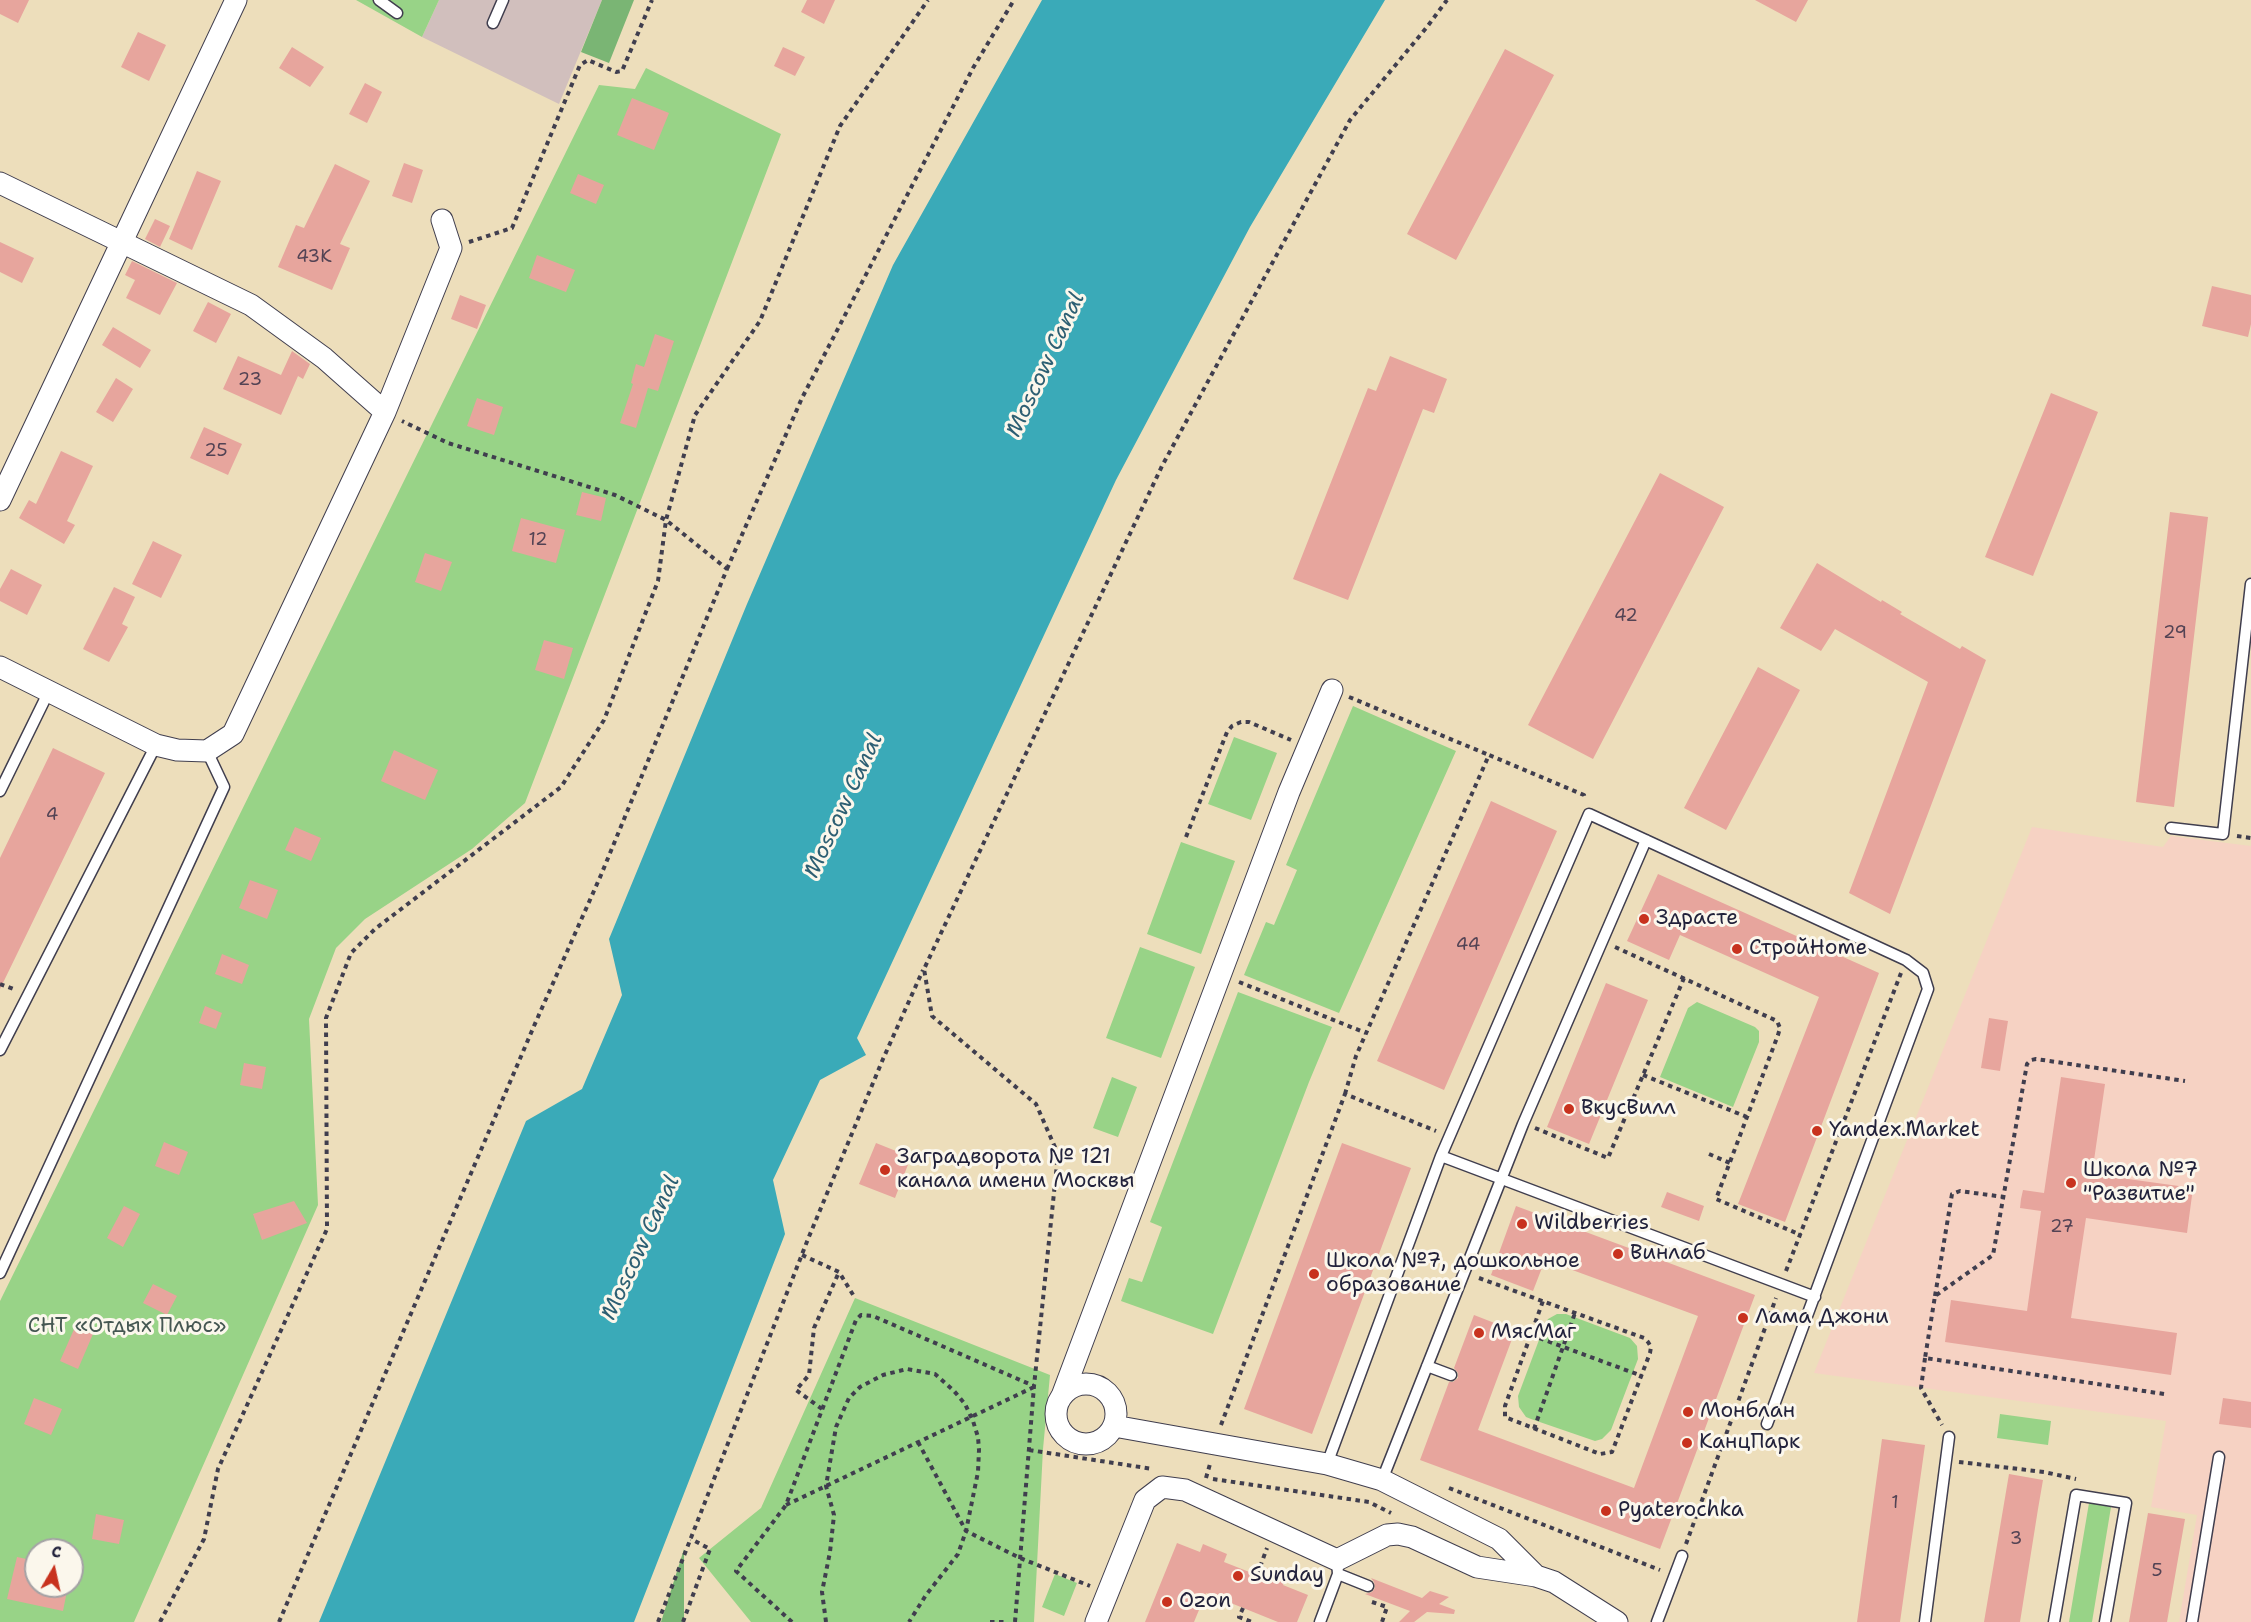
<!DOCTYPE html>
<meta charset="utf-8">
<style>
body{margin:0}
#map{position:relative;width:2251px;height:1622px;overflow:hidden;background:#eddebb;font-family:"Shantell Sans",sans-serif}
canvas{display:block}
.north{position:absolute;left:24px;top:1538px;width:60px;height:60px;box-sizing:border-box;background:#fbf7ec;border:2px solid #a4a2a5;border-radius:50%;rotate:9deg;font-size:16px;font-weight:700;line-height:24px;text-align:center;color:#22223b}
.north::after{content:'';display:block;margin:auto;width:21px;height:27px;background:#c8321e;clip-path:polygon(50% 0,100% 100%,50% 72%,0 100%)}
</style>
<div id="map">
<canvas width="2251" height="1622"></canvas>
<div class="north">С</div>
</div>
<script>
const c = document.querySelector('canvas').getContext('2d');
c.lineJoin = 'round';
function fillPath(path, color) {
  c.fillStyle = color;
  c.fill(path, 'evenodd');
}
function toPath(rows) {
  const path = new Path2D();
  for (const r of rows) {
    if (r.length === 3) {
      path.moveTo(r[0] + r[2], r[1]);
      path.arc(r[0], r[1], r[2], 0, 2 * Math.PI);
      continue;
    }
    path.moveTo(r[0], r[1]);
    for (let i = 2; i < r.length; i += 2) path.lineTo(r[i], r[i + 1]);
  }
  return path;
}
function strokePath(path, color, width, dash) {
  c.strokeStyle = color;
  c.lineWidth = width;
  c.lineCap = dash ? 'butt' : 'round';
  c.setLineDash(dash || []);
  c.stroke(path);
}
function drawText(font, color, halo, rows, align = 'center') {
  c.font = font + ' "Shantell Sans",sans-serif';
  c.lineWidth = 6;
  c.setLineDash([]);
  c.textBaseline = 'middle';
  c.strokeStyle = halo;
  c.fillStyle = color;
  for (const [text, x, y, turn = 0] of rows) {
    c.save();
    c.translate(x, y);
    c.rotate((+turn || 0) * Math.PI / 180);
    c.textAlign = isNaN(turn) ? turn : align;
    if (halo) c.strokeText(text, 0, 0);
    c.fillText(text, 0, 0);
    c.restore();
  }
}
const built = toPath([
 [2032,827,2163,847,2171,836,2251,846,2251,1622,2179,1622,2197,1515,2151,1507,2166,1421,1814,1373]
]);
const industrial = toPath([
 [439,0,602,0,559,104,422,37]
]);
const green = toPath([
 [356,0,439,0,422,37],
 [646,68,781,134,525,803,472,849,365,919,336,948,309,1019,318,1205,134,1622,0,1622,0,1301,599,85,635,89],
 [36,1550,72,1550,72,1586,36,1586],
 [1353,706,1456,751,1339,1013,1244,975,1266,922,1274,925,1297,870,1286,865],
 [1234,737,1277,753,1251,820,1208,804],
 [1181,842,1235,861,1201,954,1147,934],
 [1140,947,1195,967,1161,1058,1106,1038],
 [1238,992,1332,1027,1309,1082,1213,1334,1121,1301,1129,1278,1142,1282,1162,1227,1150,1222],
 [1697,1002,1755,1027,1759,1031,1759,1042,1733,1107,1660,1077,1688,1008],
 [1112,1077,1137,1087,1118,1137,1093,1128],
 [855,1298,1050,1375,1043,1449,1034,1622,751,1622,699,1558,761,1508],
 [1557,1314,1566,1314,1630,1338,1637,1346,1638,1359,1611,1430,1602,1439,1595,1441,1531,1419,1526,1417,1519,1407,1518,1396,1545,1324,1548,1319],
 [2000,1414,2051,1421,2048,1445,1997,1438],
 [2089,1503,2111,1507,2092,1622,2069,1622],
 [1055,1574,1077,1583,1064,1616,1042,1607]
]);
const forest = toPath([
 [602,0,634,0,609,63,581,52],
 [684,1549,684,1622,661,1622]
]);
const water = toPath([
 [1042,0,1385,0,1250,227,1116,480,857,1038,866,1055,820,1080,773,1180,785,1234,634,1622,319,1622,526,1121,582,1089,622,995,609,939,747,604,893,265]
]);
const building = toPath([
 [0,0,29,0,18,23,0,14],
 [807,0,835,0,824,24,801,12],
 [1755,0,1808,0,1796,22],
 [138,32,166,45,149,81,121,67],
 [292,47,324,67,310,87,279,68],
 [783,47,805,57,795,76,774,66],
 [1505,49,1554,75,1456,260,1407,234],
 [365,83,382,92,367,123,349,114],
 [632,98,669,113,654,150,617,135],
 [404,163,423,170,412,203,392,196],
 [335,164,370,181,340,244,350,248,332,290,278,267,296,225,304,228],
 [197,171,221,181,192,250,169,239],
 [578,174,604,185,596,204,570,193],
 [155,219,170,226,160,247,145,239],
 [0,242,34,258,22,283,0,272],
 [537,255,575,270,566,292,529,278],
 [132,261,177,283,160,315,126,298,135,280,125,275],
 [2212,286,2251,295,2251,324,2248,337,2202,326],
 [460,295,486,305,477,329,451,319],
 [208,302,231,314,216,343,193,331],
 [113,327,151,350,140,368,102,345],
 [655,334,674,341,658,391,648,388,636,428,620,423,633,384,631,383,636,364,644,367],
 [292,351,310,364,303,379,298,376,281,415,223,389,238,356,281,375],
 [1390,356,1447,379,1434,413,1423,409,1348,600,1293,579,1368,388,1376,391],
 [116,378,133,389,113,422,96,412],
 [2051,393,2098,412,2033,576,1985,557],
 [477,398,503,407,494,435,467,426],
 [204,427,242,444,228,475,190,458],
 [61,451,93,466,67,521,75,525,64,544,19,518,29,500,36,504],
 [1660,473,1724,507,1593,759,1528,725],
 [582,492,606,498,601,521,576,515],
 [2170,512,2208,517,2174,807,2136,802],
 [521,518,565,530,556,563,512,551],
 [153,541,182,555,161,598,132,584],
 [425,553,452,562,441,591,415,582],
 [1817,563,1881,602,1882,600,1902,612,1900,614,1960,649,1962,646,1986,660,1890,914,1849,893,1928,682,1835,629,1821,651,1780,628],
 [11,569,42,585,27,615,0,601,0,589],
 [114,587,135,597,122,624,128,627,109,662,83,649],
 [544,640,573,648,564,679,535,670],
 [1758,667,1800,690,1726,830,1684,808],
 [53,748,105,773,0,989,0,858],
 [394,750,438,770,425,800,381,781],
 [1491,801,1557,831,1444,1090,1377,1061],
 [295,827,321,838,311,861,285,850],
 [1658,874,1879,973,1785,1222,1738,1204,1819,997,1680,935,1669,960,1627,941],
 [250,880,278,890,267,919,239,908],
 [222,954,249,965,242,984,215,974],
 [1606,983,1648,1000,1589,1144,1547,1127],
 [205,1006,222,1013,216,1029,199,1023],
 [1989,1018,2008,1021,2000,1071,1981,1068],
 [244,1063,266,1067,262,1089,240,1085],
 [2061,1077,2105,1084,2092,1174,2193,1188,2187,1233,2086,1218,2071,1318,2177,1333,2171,1375,1945,1342,1951,1300,2027,1311,2041,1211,2020,1208,2021,1199,2023,1190,2044,1193],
 [164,1142,188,1152,179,1175,155,1166],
 [876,1143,911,1157,895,1198,859,1184],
 [1342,1143,1411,1168,1312,1434,1244,1409],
 [1667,1192,1704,1206,1699,1221,1661,1207],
 [294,1201,307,1223,262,1240,253,1214],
 [124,1206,140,1214,123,1247,107,1238],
 [1516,1206,1755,1295,1660,1549,1420,1460,1449,1382,1453,1382,1458,1378,1458,1373,1454,1368,1474,1315,1515,1331,1478,1430,1634,1488,1698,1316,1545,1260,1533,1291,1491,1275],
 [153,1284,177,1296,167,1315,143,1303],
 [75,1327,93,1334,78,1369,60,1361],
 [34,1398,62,1409,51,1435,24,1424],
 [2223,1398,2251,1402,2251,1428,2219,1424],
 [1882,1439,1925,1445,1900,1622,1857,1622],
 [2009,1474,2043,1480,2038,1509,2020,1622,1984,1622],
 [2148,1513,2185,1519,2167,1622,2129,1622],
 [96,1514,124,1520,119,1544,92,1539],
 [1177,1543,1200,1552,1203,1544,1227,1554,1224,1562,1262,1577,1266,1568,1286,1576,1283,1585,1308,1595,1297,1622,1278,1622,1206,1593,1194,1622,1145,1622],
 [17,1557,36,1561,36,1586,68,1586,63,1611,7,1599],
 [1371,1578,1422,1598,1430,1591,1449,1597,1439,1604,1455,1610,1454,1614,1427,1612,1414,1622,1399,1622,1410,1611,1365,1594,1372,1592,1375,1588,1374,1582]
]);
const path = toPath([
 [469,242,512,228,580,65,588,60,616,72,622,71,652,0],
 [727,569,802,398,973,68,1014,0],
 [1349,697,1489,755],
 [2237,836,2251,838],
 [1186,837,1227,732,1232,726,1241,722,1249,722,1291,740],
 [1615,947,1777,1021,1780,1028,1778,1035,1716,1199,1801,1235],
 [1239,982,1366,1033],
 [0,984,16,990],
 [1643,1075,1747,1117],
 [1345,1094,1356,1056,1489,755,1584,795,1585,800],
 [1535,1128,1608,1158,1684,978],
 [1709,1154,1730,1163],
 [802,1255,839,1272,855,1298],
 [1786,1271,1901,973],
 [1479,1278,1644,1338,1648,1342,1651,1347,1650,1353,1612,1452,1600,1454,1505,1417,1505,1406,1543,1301],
 [1935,1296,1952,1194,1960,1191,2004,1197],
 [1531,1335,1642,1376],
 [1925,1358,1921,1388,1942,1425],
 [2164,1394,1925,1358,1935,1296,1993,1255,2027,1064,2031,1060,2036,1059,2185,1081],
 [822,1409,796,1390,809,1375,814,1328,839,1272],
 [1221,1425,1345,1094,1436,1131],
 [1534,1429,1575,1313],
 [918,1442,966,1531,1020,1558,1090,1586],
 [1029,1450,1153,1469],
 [1959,1462,2044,1472,2076,1479],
 [1206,1478,1210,1464],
 [1213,1479,1369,1502,1391,1513],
 [1449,1488,1660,1570],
 [786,1505,1034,1387],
 [1686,1544,1776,1298],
 [1257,1575,1267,1548],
 [1372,1602,1387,1607,1382,1622],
 [1243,1608,1239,1617,1252,1622],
 [160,1622,204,1539,218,1469,327,1229,326,1018,351,953,375,929,561,787,604,720,658,581,666,520,695,415,760,321,840,126,928,0],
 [279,1622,534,1026,601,875,727,569,666,520,615,495,448,443,402,421],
 [658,1622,808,1239,883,1059,923,970],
 [683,1622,710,1549,691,1539],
 [792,1622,736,1571,786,1505,856,1320,861,1315,873,1316,1034,1386],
 [826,1622,822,1592,830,1552,834,1515,826,1486,836,1427,849,1398,860,1387,883,1375,907,1369,935,1374,954,1391,965,1404,973,1421,978,1437,979,1450,978,1472,966,1531,958,1554,926,1595,909,1622],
 [990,1622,1006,1622],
 [1015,1622,1034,1386,1058,1154,1036,1104,932,1016,924,969,1162,466,1350,120,1427,27,1447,0]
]);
const lane = toPath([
 [379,0,397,13],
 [493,23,503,0],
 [0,791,49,691],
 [2171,828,2223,834,2251,584],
 [0,1050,156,745],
 [1441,1156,1589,814,1906,960,1923,973,1928,989,1767,1424],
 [0,1273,224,787,207,751],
 [1427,1366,1451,1375],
 [1327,1464,1441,1156,1815,1297],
 [1382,1480,1523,1124,1646,840],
 [1338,1574,1368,1586],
 [1320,1622,1338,1574,1337,1560],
 [1657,1622,1682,1556],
 [1925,1622,1949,1437],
 [2054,1622,2076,1495,2126,1503,2105,1622],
 [2192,1622,2219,1457]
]);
const street = toPath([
 [0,183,251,305,324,358,385,412],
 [0,500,236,0],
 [0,667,156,745,177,750,207,751,233,734,385,412,451,248,442,220],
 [1086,1414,30],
 [1062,1396,1289,792,1332,690],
 [1114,1426,1327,1464,1382,1480,1499,1539,1536,1576],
 [1096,1622,1145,1500,1162,1487,1185,1490,1337,1560,1387,1535,1398,1534,1412,1537,1477,1567,1536,1576,1554,1582,1617,1622]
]);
const markers = [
 [1644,919,6,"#c8321e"],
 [1737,949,6,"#c8321e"],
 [1569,1109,6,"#c8321e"],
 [1817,1131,6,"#c8321e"],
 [885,1170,6,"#c8321e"],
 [2071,1183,6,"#c8321e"],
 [1522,1224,6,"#c8321e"],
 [1618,1254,6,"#c8321e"],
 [1314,1274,6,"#c8321e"],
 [1743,1318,6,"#c8321e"],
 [1479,1333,6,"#c8321e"],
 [1688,1412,6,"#c8321e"],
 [1687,1443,6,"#c8321e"],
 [1606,1511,6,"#c8321e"],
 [1238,1576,6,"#c8321e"],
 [1167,1602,6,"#c8321e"]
];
const numberNames = [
 ["43К",314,257],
 ["23",250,380],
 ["25",216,451],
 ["12",538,540],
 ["42",1626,616],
 ["29",2175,633],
 ["4",52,815],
 ["44",1468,945],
 ["27",2062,1227],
 ["1",1895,1503],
 ["3",2016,1539],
 ["5",2157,1571]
];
const poiNames = [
 ["Здрасте",1656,919],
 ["СтройHome",1749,949],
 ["ВкусВилл",1581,1109],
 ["Yandex.Market",1829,1131],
 ["Заградворота № 121",897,1158],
 ["канала имени Москвы",897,1182],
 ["Школа №7",2083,1171],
 ["\"Развитие\"",2083,1195],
 ["Wildberries",1534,1224],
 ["Винлаб",1630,1254],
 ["Школа №7, дошкольное",1326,1262],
 ["образование",1326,1286],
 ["Лама Джони",1755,1318],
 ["МясМаг",1491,1333],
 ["Монблан",1700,1412],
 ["КанцПарк",1699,1443],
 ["Pyaterochka",1618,1511],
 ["Sunday",1250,1576],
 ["Ozon",1179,1602]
];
const parkNames = [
 ["СНТ «Отдых Плюс»",127,1327]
];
const waterNames = [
 ["Moscow Canal",1046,365,-65],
 ["Moscow Canal",844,806,-65],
 ["Moscow Canal",641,1248,-65]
];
fillPath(built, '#f6d2c3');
fillPath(industrial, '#d1bfbd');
fillPath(green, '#98d387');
fillPath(forest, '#7ab574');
fillPath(water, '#3aaab8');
fillPath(building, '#e7a59d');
strokePath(lane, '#403e4e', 13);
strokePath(street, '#403e4e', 23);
strokePath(path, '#403e4e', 4, [4.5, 4.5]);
strokePath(lane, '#fff', 10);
strokePath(street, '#fff', 21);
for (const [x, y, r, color] of markers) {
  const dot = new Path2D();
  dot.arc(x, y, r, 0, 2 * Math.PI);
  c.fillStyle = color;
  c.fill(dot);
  strokePath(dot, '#fbf7ec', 2);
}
drawText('18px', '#534354', null, numberNames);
drawText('21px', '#22223b', '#fbf7ec', poiNames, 'left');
drawText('21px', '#455752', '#fbf7ec', parkNames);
drawText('italic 22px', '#2d5f73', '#fbf7ec', waterNames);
</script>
